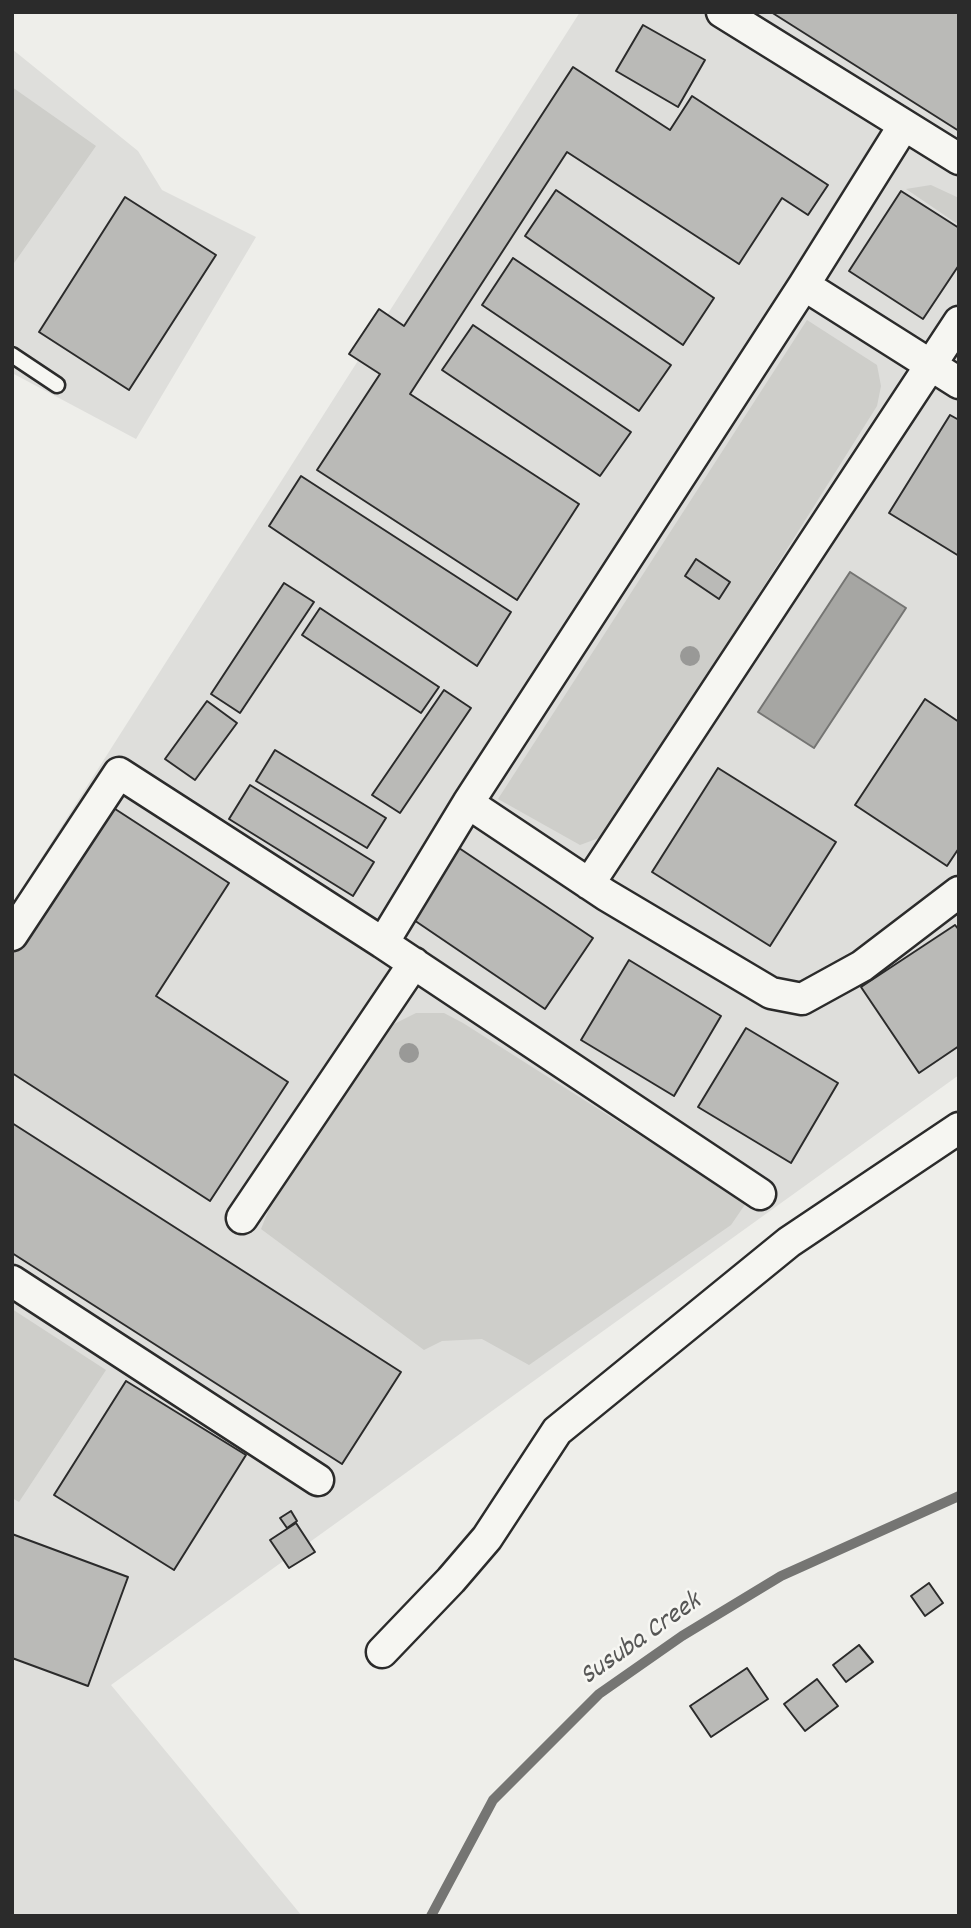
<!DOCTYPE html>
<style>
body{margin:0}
#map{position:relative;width:971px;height:1928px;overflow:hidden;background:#eeeeea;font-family:Dekko,sans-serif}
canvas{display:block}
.frame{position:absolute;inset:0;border:14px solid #2b2b2b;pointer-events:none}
</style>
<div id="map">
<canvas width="971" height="1928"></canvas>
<div class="frame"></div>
</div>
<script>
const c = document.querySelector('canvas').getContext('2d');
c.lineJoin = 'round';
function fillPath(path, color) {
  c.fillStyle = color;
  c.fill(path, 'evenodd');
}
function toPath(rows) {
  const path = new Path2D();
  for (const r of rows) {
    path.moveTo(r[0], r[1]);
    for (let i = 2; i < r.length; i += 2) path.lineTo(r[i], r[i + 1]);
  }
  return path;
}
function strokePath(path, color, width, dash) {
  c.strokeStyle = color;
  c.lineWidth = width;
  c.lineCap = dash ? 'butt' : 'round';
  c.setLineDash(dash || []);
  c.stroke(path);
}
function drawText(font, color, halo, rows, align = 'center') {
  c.font = font + ' Dekko,sans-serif';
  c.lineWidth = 5;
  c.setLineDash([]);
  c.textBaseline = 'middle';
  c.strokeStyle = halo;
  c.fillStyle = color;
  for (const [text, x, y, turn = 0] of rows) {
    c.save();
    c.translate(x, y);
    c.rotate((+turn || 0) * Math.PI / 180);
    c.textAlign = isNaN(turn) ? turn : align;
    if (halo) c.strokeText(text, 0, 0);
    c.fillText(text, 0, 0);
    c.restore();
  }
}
const built = toPath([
 [580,12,959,12,959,1075,111,1685,302,1916,12,1916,12,904],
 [12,49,138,151,162,190,256,237,136,439,12,373]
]);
const green = toPath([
 [12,87,96,146,12,266],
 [931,185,959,198,959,225,906,189],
 [807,320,877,365,881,386,877,406,607,835,580,845,498,799],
 [416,1013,444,1013,463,1023,746,1203,731,1225,529,1365,482,1339,442,1341,424,1350,261,1229,271,1204,392,1025],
 [12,1309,106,1370,19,1502,12,1498]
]);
const water = toPath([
 [850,572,906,608,814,748,758,712,850,572]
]);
const stream = toPath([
 [431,1916,493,1800,599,1694,682,1636,781,1576,959,1496]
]);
const building = toPath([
 [771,12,959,12,959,131,771,12],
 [643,25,705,60,678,107,616,71,643,25],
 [573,67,670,130,692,96,828,185,808,215,782,198,739,264,567,152,410,394,579,504,517,600,317,470,380,374,349,354,379,309,404,326,573,67],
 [556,190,714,298,683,345,525,236,556,190],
 [901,191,959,228,959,265,923,319,849,271,901,191],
 [125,197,216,255,129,390,39,332,125,197],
 [513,258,671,365,639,411,482,305,513,258],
 [473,325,631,432,600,476,442,370,473,325],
 [950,415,959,420,959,556,889,513,950,415],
 [301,476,511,612,477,666,269,526,301,476],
 [696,559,730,582,719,599,685,576,696,559],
 [284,583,314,602,240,713,211,694,284,583],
 [320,608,439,687,421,713,302,635,320,608],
 [444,690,471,708,400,813,372,795,444,690],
 [925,699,959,722,959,848,947,866,855,805,925,699],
 [207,701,237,723,195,780,165,759,207,701],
 [275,750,386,818,367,848,256,781,275,750],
 [718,768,836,842,770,946,652,872,718,768],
 [250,785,374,862,353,896,229,819,250,785],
 [109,805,229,883,156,996,288,1082,210,1201,12,1073,12,953,109,805],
 [456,846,593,938,545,1009,408,916,456,846],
 [955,925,959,930,959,1046,919,1073,861,987,955,925],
 [629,960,721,1016,674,1096,581,1040,629,960],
 [746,1028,838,1083,791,1163,698,1107,746,1028],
 [12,1123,401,1372,342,1464,12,1253,12,1123],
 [126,1381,246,1455,174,1570,54,1495,126,1381],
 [291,1511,297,1521,287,1528,280,1518,291,1511],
 [296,1523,315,1552,289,1568,270,1540,296,1523],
 [12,1534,128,1577,88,1686,12,1658,12,1534],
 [929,1583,943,1603,925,1616,911,1596,929,1583],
 [859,1645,873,1662,846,1682,833,1665,859,1645],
 [747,1668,768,1699,711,1737,690,1706,747,1668],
 [817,1679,838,1706,805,1731,784,1704,817,1679]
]);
const lane = toPath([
 [12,355,57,385]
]);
const street = toPath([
 [722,12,959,159],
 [804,285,959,383],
 [468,803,606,895,771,993,802,999,862,966,959,892],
 [589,884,959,322],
 [12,935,119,773,383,943,468,803,804,285,904,125],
 [383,943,760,1194],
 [242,1218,414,963],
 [12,1281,318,1480],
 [382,1652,451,1580,487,1538,557,1431,789,1242,959,1128]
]);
const trees = [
 [690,656],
 [409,1053]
];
const waterNames = [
 ["Susuba Creek",642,1641,-35]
];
fillPath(built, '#dededb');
fillPath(green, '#cececa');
fillPath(water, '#a6a6a3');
strokePath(water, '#757573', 2);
strokePath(stream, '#757573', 10);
fillPath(building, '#babab7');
strokePath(building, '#2b2b2b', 2);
strokePath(lane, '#2b2b2b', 19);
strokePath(street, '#2b2b2b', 35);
strokePath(lane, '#f6f6f2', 14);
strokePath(street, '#f6f6f2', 30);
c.fillStyle = '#999997';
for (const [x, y] of trees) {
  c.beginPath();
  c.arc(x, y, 10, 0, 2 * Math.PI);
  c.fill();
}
drawText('italic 28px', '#565655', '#f6f6f2', waterNames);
</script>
